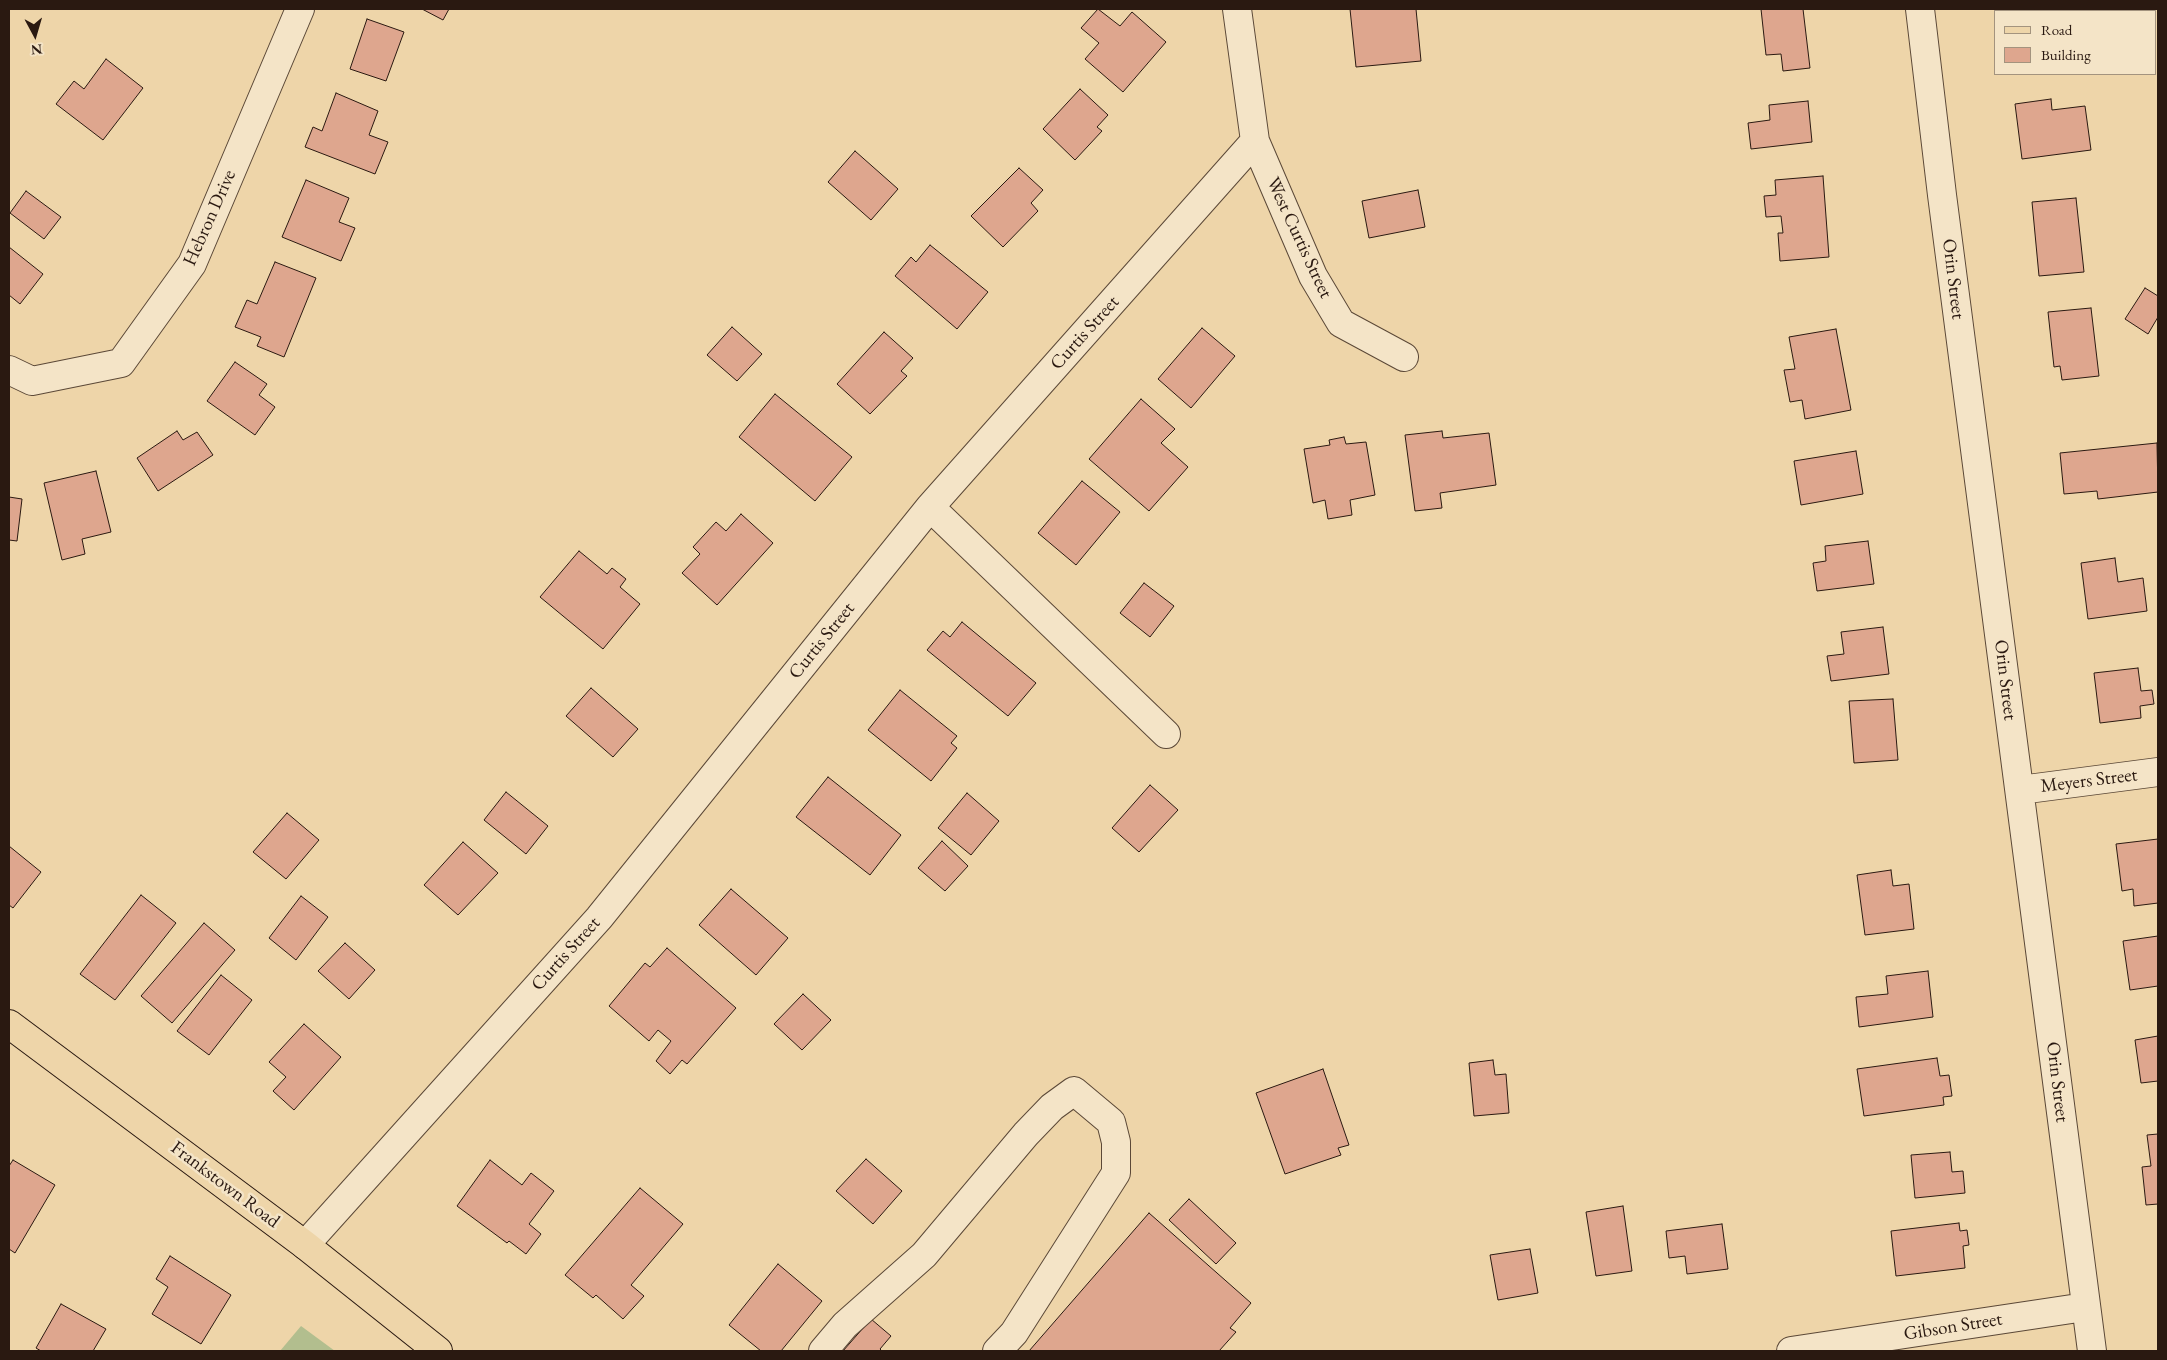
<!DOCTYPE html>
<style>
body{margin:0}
#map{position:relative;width:2167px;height:1360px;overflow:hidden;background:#eed5a9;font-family:"EB Garamond",serif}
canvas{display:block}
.frame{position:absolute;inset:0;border:10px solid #2a1911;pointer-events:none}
.legend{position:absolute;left:1994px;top:10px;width:162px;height:65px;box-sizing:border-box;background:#f4e4c7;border:1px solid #a3937e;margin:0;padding:6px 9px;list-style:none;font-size:15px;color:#2a1911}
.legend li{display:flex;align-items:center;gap:10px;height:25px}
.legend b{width:25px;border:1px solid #a3937e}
.north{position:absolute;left:10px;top:10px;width:50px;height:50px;-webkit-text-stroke:4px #f4e4c7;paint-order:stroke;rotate:174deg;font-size:14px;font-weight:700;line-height:20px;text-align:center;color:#2a1911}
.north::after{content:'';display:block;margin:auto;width:18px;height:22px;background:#2a1911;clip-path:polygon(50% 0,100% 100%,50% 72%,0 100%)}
</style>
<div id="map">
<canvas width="2167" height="1360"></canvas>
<div class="frame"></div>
<ul class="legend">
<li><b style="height:6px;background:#eed5a9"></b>Road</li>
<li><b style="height:14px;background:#dea68e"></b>Building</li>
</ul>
<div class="north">N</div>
</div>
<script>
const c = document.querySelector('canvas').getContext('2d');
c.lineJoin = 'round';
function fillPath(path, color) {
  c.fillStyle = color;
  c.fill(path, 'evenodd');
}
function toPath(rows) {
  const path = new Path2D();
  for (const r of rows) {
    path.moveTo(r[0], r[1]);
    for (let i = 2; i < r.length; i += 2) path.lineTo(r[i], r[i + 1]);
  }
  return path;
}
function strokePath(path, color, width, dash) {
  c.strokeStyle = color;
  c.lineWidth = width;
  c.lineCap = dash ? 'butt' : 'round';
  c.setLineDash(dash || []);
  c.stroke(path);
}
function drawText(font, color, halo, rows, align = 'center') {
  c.font = font + ' "EB Garamond",serif';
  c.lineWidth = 5;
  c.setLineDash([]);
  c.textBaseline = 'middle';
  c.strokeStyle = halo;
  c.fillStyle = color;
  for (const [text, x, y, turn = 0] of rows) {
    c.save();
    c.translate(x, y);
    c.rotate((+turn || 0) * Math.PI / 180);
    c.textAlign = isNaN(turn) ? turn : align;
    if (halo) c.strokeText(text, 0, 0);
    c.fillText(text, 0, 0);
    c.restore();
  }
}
const green = toPath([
 [301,1326,335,1351,280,1351]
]);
const building = toPath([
 [422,9,449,9,443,20,422,9],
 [1098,9,1120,26,1132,12,1166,42,1123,92,1085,59,1099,43,1081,28,1098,9],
 [1350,9,1416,9,1421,61,1356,67,1350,9],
 [1761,9,1803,9,1810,68,1783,71,1781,54,1766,55,1761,9],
 [2001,9,2048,9,2048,11,2001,11,2001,9],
 [367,19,404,32,386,81,350,69,367,19],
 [106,59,143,88,103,140,56,104,74,81,84,89,106,59],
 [1080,89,1108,115,1097,127,1102,131,1075,160,1043,129,1080,89],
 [336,93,378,111,369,135,388,142,375,174,305,147,313,127,322,131,336,93],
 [2051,99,2052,110,2085,106,2091,150,2022,159,2015,104,2051,99],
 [1808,101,1812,142,1751,149,1748,123,1770,120,1769,105,1808,101],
 [855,151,898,189,871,220,828,182,855,151],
 [1019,168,1043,190,1031,203,1038,211,1003,247,971,216,1019,168],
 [1823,176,1829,257,1780,261,1778,233,1783,233,1781,216,1766,217,1764,196,1776,195,1775,180,1823,176],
 [306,180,349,198,339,222,355,228,341,261,282,237,306,180],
 [1418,190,1425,227,1369,238,1362,201,1418,190],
 [26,191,61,217,44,239,10,213,26,191],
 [2076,198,2084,272,2039,276,2032,202,2076,198],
 [930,245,988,292,957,329,895,276,911,257,916,262,930,245],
 [9,247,43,274,20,304,9,295,9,247],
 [275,262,316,278,284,357,257,346,261,337,235,327,247,300,257,304,275,262],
 [2145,288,2158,296,2158,317,2148,334,2125,319,2145,288],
 [2091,308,2099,376,2062,380,2060,366,2054,367,2048,312,2091,308],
 [732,327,762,354,737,381,707,355,732,327],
 [1202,328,1235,356,1191,408,1158,379,1202,328],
 [1836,329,1851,410,1805,419,1802,400,1790,402,1784,370,1795,369,1789,337,1836,329],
 [884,332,913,358,901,371,907,376,870,414,837,384,884,332],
 [235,362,267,384,259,395,275,407,255,435,207,401,235,362],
 [775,394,852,457,815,501,739,437,775,394],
 [1141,399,1175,429,1161,443,1188,467,1149,511,1089,459,1141,399],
 [177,431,183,440,197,432,213,455,158,491,137,458,177,431],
 [1442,431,1443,438,1489,433,1496,485,1440,493,1442,508,1415,511,1405,435,1442,431],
 [1344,437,1346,444,1366,442,1375,495,1350,500,1352,515,1328,519,1325,500,1313,503,1304,449,1330,445,1329,440,1344,437],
 [2157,443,2158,492,2098,499,2097,491,2064,494,2060,453,2157,443],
 [1856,451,1863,494,1801,505,1794,461,1856,451],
 [96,471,111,532,82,539,85,554,62,560,44,483,96,471],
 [1082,481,1120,512,1076,565,1038,533,1082,481],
 [9,497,22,499,17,541,9,540,9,497],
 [741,514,773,543,717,605,682,573,700,554,693,547,716,522,726,531,741,514],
 [1868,541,1874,584,1817,591,1813,563,1826,561,1825,546,1868,541],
 [579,551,607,574,612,568,626,579,620,587,640,604,603,649,540,597,579,551],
 [2115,558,2118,582,2143,578,2147,611,2088,619,2081,563,2115,558],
 [1144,583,1174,606,1150,637,1120,613,1144,583],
 [962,622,1036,683,1008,716,927,650,943,631,950,637,962,622],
 [1883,627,1889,674,1831,681,1827,656,1844,654,1841,632,1883,627],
 [2138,668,2141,691,2152,690,2154,704,2140,706,2141,718,2100,723,2094,673,2138,668],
 [591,688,638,729,613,757,566,716,591,688],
 [900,690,957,736,951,743,957,748,931,781,868,730,900,690],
 [1893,699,1898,760,1854,763,1849,701,1893,699],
 [828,777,901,835,870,875,796,817,828,777],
 [1150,785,1178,810,1139,852,1112,828,1150,785],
 [506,792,548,826,526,854,484,820,506,792],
 [967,793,999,821,971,855,938,828,967,793],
 [287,813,319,840,286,879,253,852,287,813],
 [2158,839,2158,903,2134,906,2133,889,2122,891,2116,844,2158,839],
 [942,841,968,866,945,891,918,868,942,841],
 [463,842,498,873,458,915,424,885,463,842],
 [9,846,41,872,13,908,9,905,9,846],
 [1891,870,1893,886,1909,884,1914,929,1865,935,1857,875,1891,870],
 [731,889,788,938,756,975,699,925,731,889],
 [141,895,176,923,115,1000,80,974,141,895],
 [301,896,328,917,296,960,269,938,301,896],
 [204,923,235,950,172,1023,141,996,204,923],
 [2158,936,2158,986,2130,990,2123,941,2158,936],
 [345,943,375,970,349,999,318,971,345,943],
 [667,948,736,1008,687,1064,682,1060,670,1074,656,1061,671,1041,658,1030,649,1041,609,1006,645,963,650,967,667,948],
 [1928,971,1933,1017,1859,1027,1856,997,1888,994,1886,976,1928,971],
 [221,975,252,1000,209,1055,177,1031,221,975],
 [803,994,831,1020,802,1050,774,1024,803,994],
 [304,1024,341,1057,294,1110,273,1091,286,1077,269,1062,304,1024],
 [2158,1036,2158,1081,2141,1083,2135,1040,2158,1036],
 [1937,1058,1940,1076,1949,1075,1952,1096,1943,1097,1944,1105,1864,1116,1857,1069,1937,1058],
 [1493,1060,1495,1075,1506,1074,1509,1113,1474,1116,1469,1063,1493,1060],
 [1323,1069,1349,1145,1338,1148,1341,1155,1285,1174,1256,1093,1323,1069],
 [2158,1134,2158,1204,2146,1205,2142,1167,2151,1166,2147,1135,2158,1134],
 [1950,1152,1952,1172,1963,1171,1965,1193,1915,1198,1911,1155,1950,1152],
 [866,1159,902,1191,873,1224,836,1191,866,1159],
 [13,1160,55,1185,15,1253,9,1249,9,1166,13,1160],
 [490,1160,522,1185,531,1173,554,1191,529,1224,541,1234,526,1254,509,1241,507,1243,457,1206,490,1160],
 [640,1188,683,1224,631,1285,644,1296,623,1319,596,1295,593,1298,565,1275,640,1188],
 [1189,1199,1236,1243,1216,1264,1169,1220,1189,1199],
 [1623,1206,1632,1271,1596,1276,1586,1212,1623,1206],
 [1149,1213,1251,1303,1230,1328,1236,1332,1219,1351,1029,1351,1149,1213],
 [1959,1223,1960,1231,1967,1230,1969,1245,1963,1246,1965,1268,1896,1276,1891,1231,1959,1223],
 [1722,1224,1728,1269,1687,1274,1685,1256,1669,1258,1666,1231,1722,1224],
 [1530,1249,1538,1293,1498,1300,1490,1255,1530,1249],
 [170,1256,231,1295,201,1344,152,1314,168,1287,156,1279,170,1256],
 [778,1264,822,1301,781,1351,761,1351,729,1325,778,1264],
 [61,1304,106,1329,93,1351,41,1351,36,1348,61,1304],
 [871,1319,891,1336,880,1349,882,1351,843,1351,871,1319]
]);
const minor = toPath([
 [1237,9,1255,141,1313,276,1341,323,1404,357],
 [1920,9,1942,195,2092,1351],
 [9,370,32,381,121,363,192,264,300,9],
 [930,507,1166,734],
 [2020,790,2158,772],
 [305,1245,599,918,930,507,1255,141],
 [823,1351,845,1325,924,1255,1026,1134,1052,1107,1074,1091,1111,1122,1116,1142,1116,1173,1014,1333,997,1351],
 [1791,1351,2085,1307]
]);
const major = toPath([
 [9,1024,305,1245,438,1351]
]);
const streetNames = [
 ["Hebron Drive",210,218,-66],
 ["West Curtis Street",1299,238,65],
 ["Orin Street",1953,279,83],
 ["Curtis Street",1085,333,-48],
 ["Curtis Street",822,641,-51],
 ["Orin Street",2005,680,83],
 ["Meyers Street",2089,781,-7],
 ["Curtis Street",566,954,-48],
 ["Orin Street",2057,1082,83],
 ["Frankstown Road",225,1185,37],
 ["Gibson Street",1953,1327,-9]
];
fillPath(green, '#b2be8e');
fillPath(building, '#dea68e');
strokePath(building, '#2a1911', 1);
strokePath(minor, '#5b4837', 30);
strokePath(major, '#2a1911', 30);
strokePath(minor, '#f4e4c7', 28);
strokePath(major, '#eed5a9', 28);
drawText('19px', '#2a1911', '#f4e4c7', streetNames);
</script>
